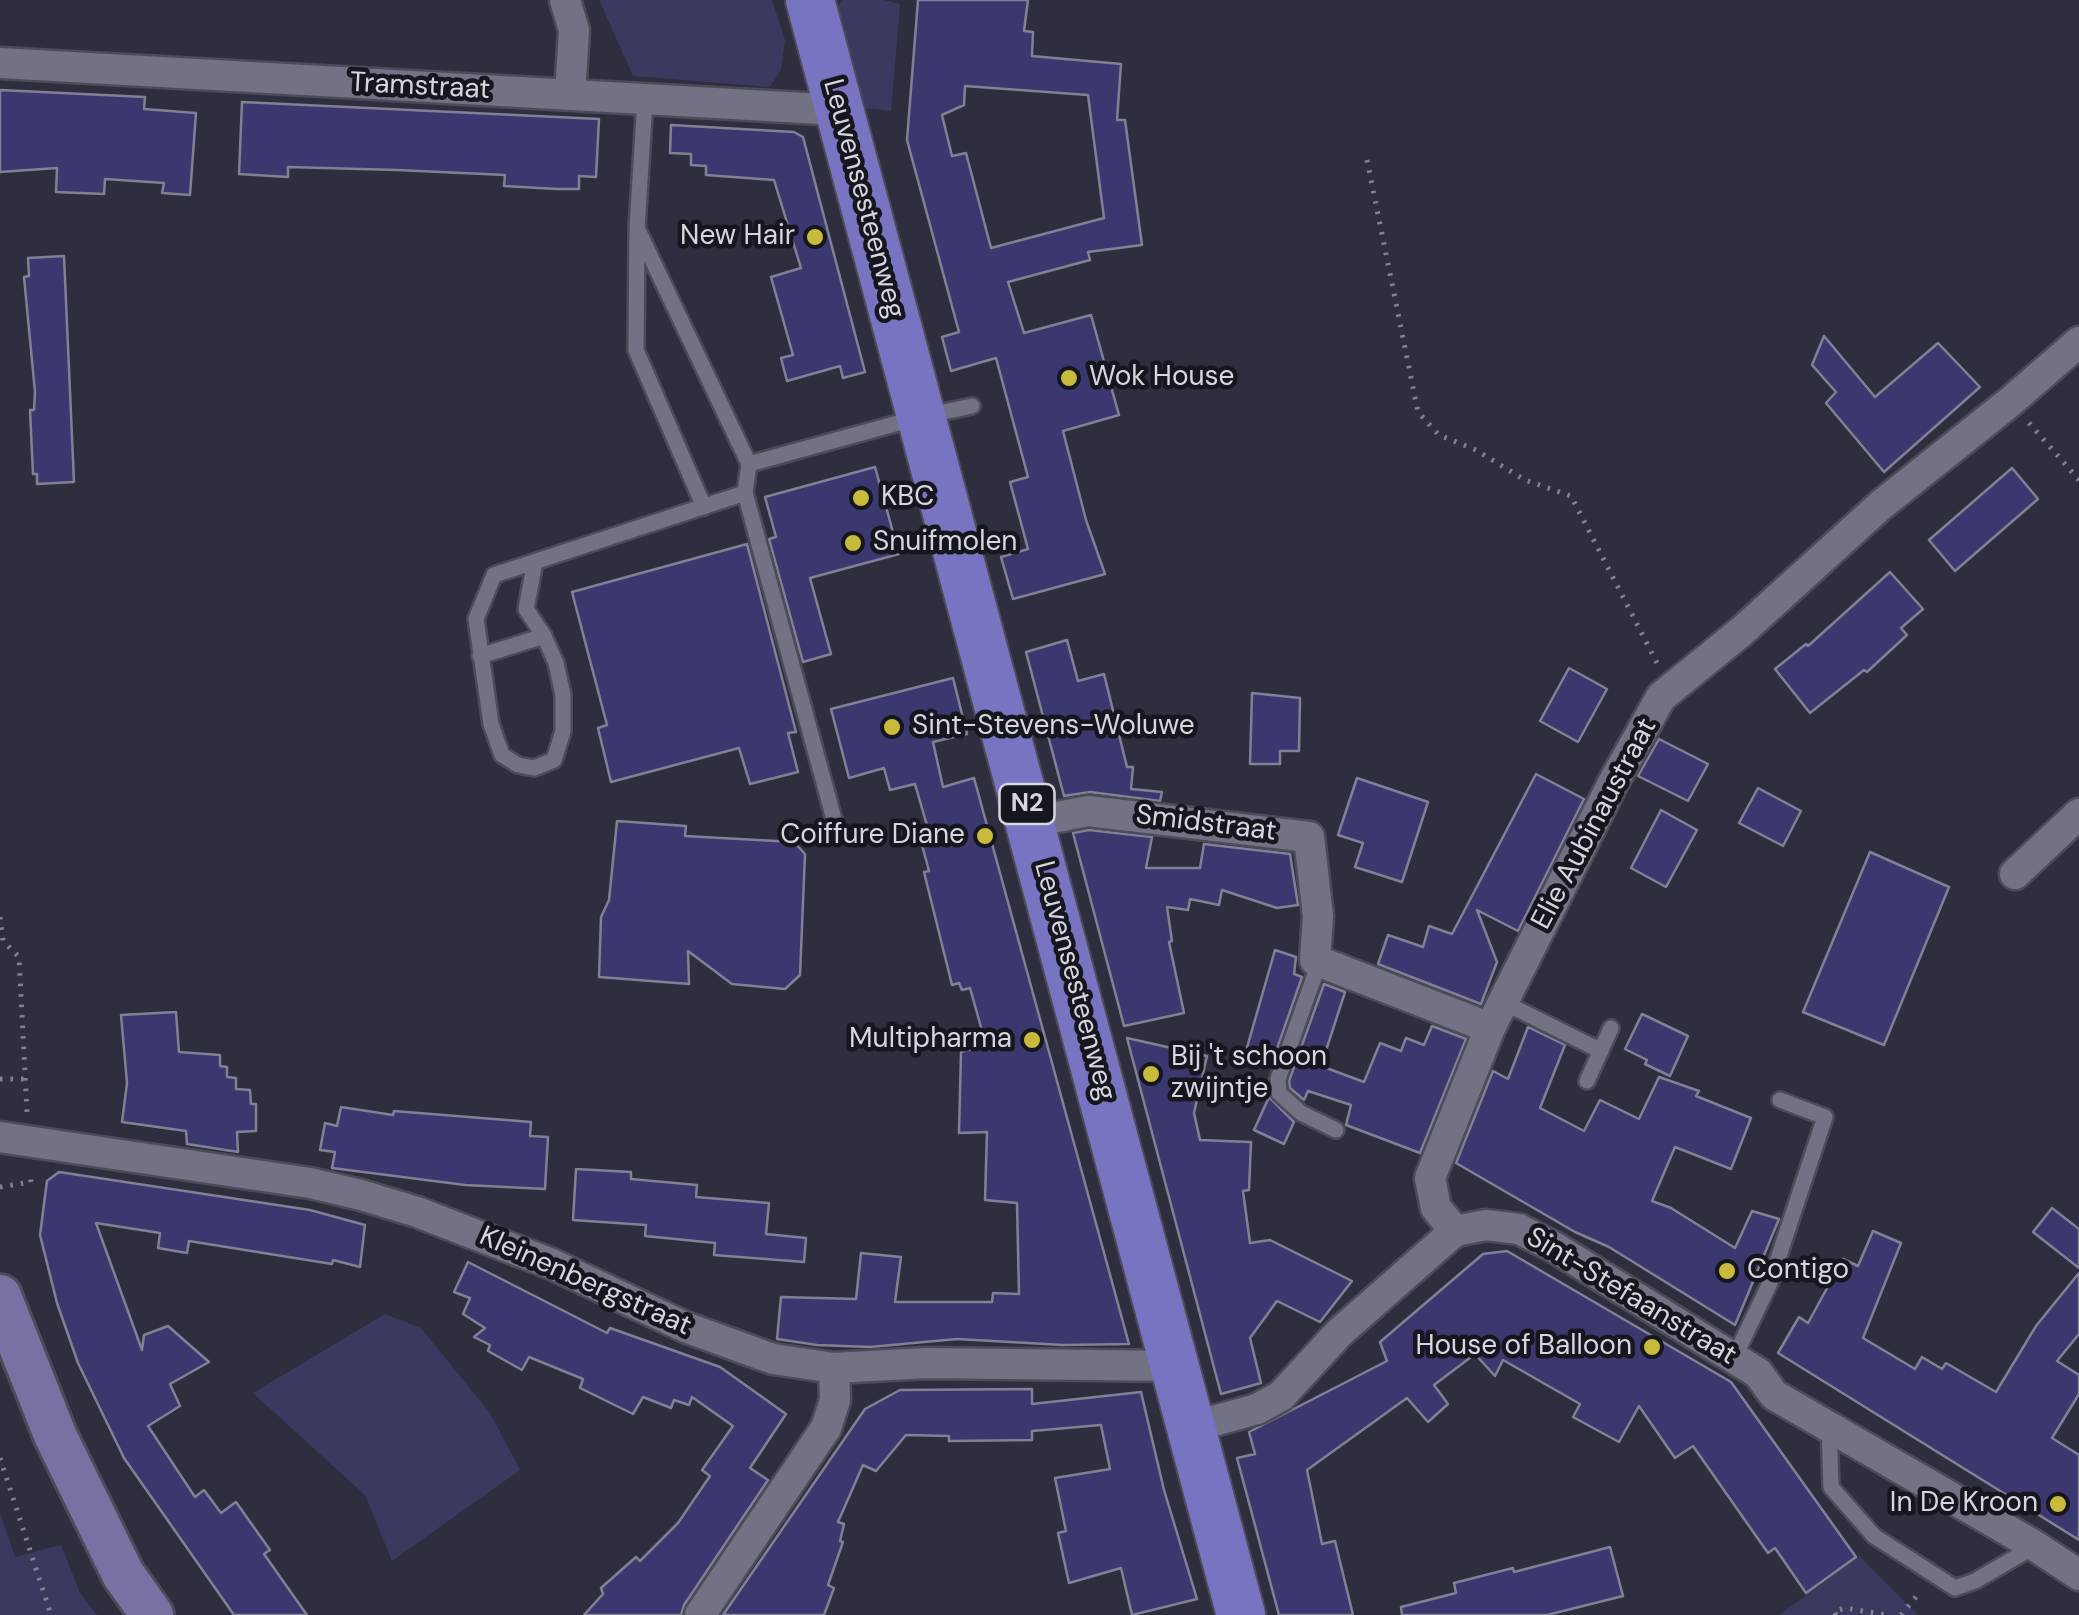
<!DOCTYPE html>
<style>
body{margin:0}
canvas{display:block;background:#2d2e3e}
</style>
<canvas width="2079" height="1615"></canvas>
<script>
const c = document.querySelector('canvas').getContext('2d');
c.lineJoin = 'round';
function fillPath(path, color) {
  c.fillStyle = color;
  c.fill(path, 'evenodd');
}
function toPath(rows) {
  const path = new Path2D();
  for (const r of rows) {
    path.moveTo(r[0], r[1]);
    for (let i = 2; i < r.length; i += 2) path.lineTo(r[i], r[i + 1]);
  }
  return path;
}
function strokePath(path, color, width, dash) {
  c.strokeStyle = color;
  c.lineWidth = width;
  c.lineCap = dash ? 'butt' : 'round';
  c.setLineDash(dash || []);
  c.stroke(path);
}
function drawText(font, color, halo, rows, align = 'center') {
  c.font = font + ' "DM Sans",sans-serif';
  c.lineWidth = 9;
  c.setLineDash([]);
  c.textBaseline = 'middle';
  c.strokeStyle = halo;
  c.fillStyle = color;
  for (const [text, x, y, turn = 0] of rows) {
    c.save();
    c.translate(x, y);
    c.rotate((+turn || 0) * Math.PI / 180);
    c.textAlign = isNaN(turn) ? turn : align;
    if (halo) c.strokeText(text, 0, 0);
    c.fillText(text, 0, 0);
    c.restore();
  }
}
const green = toPath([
 [599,0,772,0,785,40,781,70,770,87,633,76],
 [842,0,883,0,900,4,891,111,864,108,838,6],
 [385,1314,421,1328,490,1413,520,1470,392,1561,365,1495,253,1393],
 [0,1513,15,1557,61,1545,80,1593,97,1615,0,1615],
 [1859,1556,1918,1615,1779,1615,1797,1602]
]);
const building = toPath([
 [918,0,1028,0,1024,31,1033,32,1032,56,1121,64,1117,120,1125,120,1142,245,1088,252,1090,260,1008,282,1024,333,1091,315,1119,415,1063,431,1086,520,1105,574,1013,599,1001,557,1028,549,1010,482,1028,477,996,358,951,371,942,337,959,332,907,140,918,0],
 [965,86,1088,95,1104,218,991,248,966,153,952,156,942,115,964,105,965,86],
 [0,90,145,97,144,109,196,113,190,195,162,193,164,183,105,179,104,194,56,192,57,168,0,172,0,90],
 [242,102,599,119,596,177,579,176,579,189,557,189,504,186,505,175,397,170,288,167,288,177,239,174,242,102],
 [671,125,794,132,803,137,865,372,843,378,840,366,787,381,781,358,793,355,771,277,801,268,774,180,706,175,706,166,691,165,691,154,670,153,671,125],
 [64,256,74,482,37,484,37,474,33,474,30,410,34,410,35,392,24,277,29,276,28,258,64,256],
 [1824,336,1875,397,1938,343,1980,387,1884,472,1826,403,1836,392,1812,365,1824,336],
 [875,467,899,554,810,578,831,654,803,662,769,539,776,537,765,497,875,467],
 [2012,468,2038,499,1955,571,1929,540,2012,468],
 [747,544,796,732,788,733,798,772,750,784,739,748,611,782,598,728,607,725,572,592,747,544],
 [1890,572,1923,609,1901,628,1907,635,1867,672,1864,670,1810,713,1775,669,1806,644,1808,646,1890,572],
 [1067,640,1078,681,1104,674,1127,767,1133,767,1131,789,1162,792,1160,801,1090,792,1064,796,1026,652,1067,640],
 [1569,668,1607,689,1578,742,1540,721,1569,668],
 [953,678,967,734,933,742,943,787,974,778,1129,1344,1063,1345,957,1339,870,1347,817,1345,777,1339,781,1297,856,1299,861,1253,901,1257,895,1302,992,1302,993,1293,1019,1294,1017,1203,985,1200,987,1132,959,1133,961,1052,986,1045,970,988,962,990,959,983,952,985,924,872,929,871,922,845,932,843,915,784,890,790,884,768,849,778,831,709,953,678],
 [1252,693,1300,698,1299,751,1280,751,1280,764,1250,764,1252,693],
 [1659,739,1708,764,1688,801,1638,776,1659,739],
 [1536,774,1584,799,1518,931,1477,910,1497,962,1481,1004,1378,964,1388,935,1423,947,1429,926,1452,934,1536,774],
 [1357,778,1428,802,1402,882,1355,867,1363,843,1338,835,1357,778],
 [1758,788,1801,811,1783,846,1739,823,1758,788],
 [1661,810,1697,830,1666,887,1631,868,1661,810],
 [617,821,686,826,685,836,794,842,805,854,800,975,785,989,732,984,688,951,689,984,599,977,601,917,609,900,617,821],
 [1089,830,1152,837,1146,868,1200,868,1204,844,1290,854,1298,905,1277,908,1222,890,1219,905,1190,899,1188,910,1167,907,1172,941,1169,942,1184,1013,1124,1026,1073,833,1089,830],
 [1870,852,1949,887,1884,1045,1803,1012,1870,852],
 [1275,950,1296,957,1294,974,1302,977,1271,1066,1244,1058,1275,950],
 [1324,984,1345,992,1321,1066,1364,1082,1380,1043,1401,1051,1406,1038,1424,1045,1432,1026,1466,1039,1420,1153,1346,1125,1351,1105,1308,1091,1304,1100,1290,1088,1289,1081,1324,984],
 [176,1012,179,1052,220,1055,220,1066,227,1067,227,1077,236,1078,236,1089,250,1090,251,1104,256,1104,256,1131,237,1132,238,1152,187,1144,186,1131,122,1122,127,1083,121,1015,176,1012],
 [1642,1014,1688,1036,1670,1076,1645,1064,1647,1060,1625,1049,1642,1014],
 [1528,1027,1565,1045,1540,1108,1584,1131,1600,1100,1639,1119,1659,1077,1699,1091,1696,1096,1751,1118,1731,1169,1675,1147,1652,1201,1671,1208,1735,1248,1752,1211,1779,1219,1735,1325,1609,1247,1575,1232,1456,1163,1493,1071,1508,1079,1528,1027],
 [1127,1038,1207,1056,1194,1113,1200,1140,1251,1142,1249,1190,1243,1191,1250,1243,1270,1240,1352,1281,1320,1322,1277,1301,1250,1338,1261,1383,1221,1394,1127,1038],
 [1269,1097,1294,1122,1284,1144,1254,1130,1269,1097],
 [341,1107,393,1115,394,1111,531,1122,530,1136,548,1137,545,1189,465,1185,332,1168,335,1152,320,1150,325,1123,337,1126,341,1107],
 [576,1169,631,1172,631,1179,697,1185,696,1197,769,1203,766,1234,806,1238,804,1262,714,1255,715,1243,645,1236,646,1225,573,1220,576,1169],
 [59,1172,310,1210,365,1225,360,1267,333,1260,332,1264,189,1241,187,1253,158,1248,160,1233,96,1223,142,1350,144,1335,168,1326,209,1362,170,1384,180,1406,148,1426,195,1497,204,1490,221,1513,236,1502,270,1550,264,1554,307,1615,234,1615,124,1458,78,1363,57,1303,40,1235,47,1181,59,1172],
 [2052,1208,2079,1229,2079,1268,2033,1232,2052,1208],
 [1873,1231,1901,1243,1863,1338,1915,1369,1922,1357,1942,1369,1946,1363,1996,1392,2036,1326,2079,1273,2079,1334,2057,1361,2079,1375,2079,1394,2052,1438,2079,1455,2079,1540,1778,1353,1799,1317,1808,1323,1843,1259,1858,1266,1873,1231],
 [1507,1251,1731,1382,1856,1557,1806,1593,1775,1548,1768,1553,1693,1446,1675,1458,1639,1406,1619,1442,1573,1417,1580,1404,1503,1360,1495,1376,1475,1354,1434,1385,1448,1404,1428,1422,1407,1398,1307,1470,1322,1544,1335,1541,1353,1615,1279,1615,1237,1458,1255,1454,1249,1432,1387,1361,1380,1342,1483,1254,1507,1251],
 [468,1262,607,1333,610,1328,720,1367,786,1414,750,1468,768,1480,684,1605,681,1615,584,1615,603,1594,601,1588,636,1557,640,1561,678,1523,710,1476,702,1470,733,1426,692,1397,689,1405,674,1400,671,1408,643,1397,633,1414,580,1388,583,1379,529,1357,522,1370,488,1351,490,1345,474,1337,485,1328,463,1314,470,1298,454,1292,468,1262],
 [1032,1389,1032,1404,1141,1392,1164,1490,1197,1599,1132,1615,1121,1568,1069,1583,1058,1533,1066,1531,1055,1478,1110,1469,1101,1425,1032,1431,1032,1440,949,1441,949,1436,906,1435,876,1471,863,1465,838,1522,844,1524,840,1541,843,1542,828,1585,834,1588,824,1615,723,1615,865,1409,900,1390,1032,1389],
 [1610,1547,1623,1596,1547,1615,1402,1615,1401,1607,1456,1593,1454,1583,1513,1568,1514,1572,1610,1547]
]);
const path = toPath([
 [1367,160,1418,412,1439,435,1476,450,1525,480,1571,496,1657,663],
 [2029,423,2079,480],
 [0,917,3,941,19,957,27,1112],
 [0,1079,25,1079],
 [0,1187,31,1182,30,1173],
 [0,1458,51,1615],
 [1836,1615,1834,1611,1846,1608,1886,1615],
 [1901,1615,1920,1592]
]);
const lane = toPath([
 [645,100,637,228,749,464,745,493,838,834],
 [637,232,636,350,704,507],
 [749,464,920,417,972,406],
 [535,562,526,609,544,636,556,663,563,695,563,731,554,760,534,768,518,765,502,755,491,724,476,619,494,575,745,493],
 [480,656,544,636],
 [1319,963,1278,1079,1279,1093,1301,1113,1336,1130],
 [1503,1002,1601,1051],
 [1587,1081,1611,1028],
 [1734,1358,1770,1283,1825,1117,1780,1100],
 [1829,1425,1831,1487,1874,1536,1955,1588,1975,1581,2035,1546]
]);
const street = toPath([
 [565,0,574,30,570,95],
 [0,63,840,110],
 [1032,822,1088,811,1309,837,1318,916,1315,960,1490,1028],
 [2015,874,2079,814],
 [0,1137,310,1183,361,1195,417,1212,552,1264,685,1327,773,1359,834,1368,926,1363,1175,1366],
 [1455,1231,1436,1208,1430,1178,1490,1028,1614,781,1661,697,1742,631,1881,505,2010,402,2079,342],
 [1192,1427,1257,1409,1281,1396,1339,1333,1455,1231,1486,1225,1519,1229,1554,1247,1758,1373,1774,1395,2035,1546,2079,1575],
 [700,1615,826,1428,835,1400,834,1368]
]);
const secondary = toPath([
 [0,1296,55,1435,123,1574,152,1615]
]);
const primary = toPath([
 [810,0,1241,1615]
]);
const markers = [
 [815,237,10,"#c8bb3b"],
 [1069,378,10,"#c8bb3b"],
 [861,498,10,"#c8bb3b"],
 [853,543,10,"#c8bb3b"],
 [892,727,10,"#c8bb3b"],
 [985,836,10,"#c8bb3b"],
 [1032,1040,10,"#c8bb3b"],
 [1151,1074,10,"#c8bb3b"],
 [1727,1271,10,"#c8bb3b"],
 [1652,1347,10,"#c8bb3b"],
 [2058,1504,10,"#c8bb3b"]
];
const shields = [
 [1027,804,55]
];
const shieldNames = [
 ["N2",1027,804]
];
const streetNames = [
 ["Tramstraat",420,87,3],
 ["Leuvensesteenweg",863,199,75],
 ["Smidstraat",1206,824,7],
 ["Elie Aubinaustraat",1595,824,-62],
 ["Leuvensesteenweg",1074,981,75],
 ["Kleinenbergstraat",585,1282,24],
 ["Sint-Stefaanstraat",1631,1297,31]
];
const poiNames = [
 ["New Hair",795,237,"right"],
 ["Wok House",1089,378],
 ["KBC",881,498],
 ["Snuifmolen",873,543],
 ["Sint-Stevens-Woluwe",912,727],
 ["Coiffure Diane",965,836,"right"],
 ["Multipharma",1012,1040,"right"],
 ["Bij 't schoon",1171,1058],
 ["zwijntje",1171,1090],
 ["Contigo",1747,1271],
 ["House of Balloon",1632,1347,"right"],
 ["In De Kroon",2038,1504,"right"]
];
fillPath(green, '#3a395f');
fillPath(building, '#3b3870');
strokePath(building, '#808194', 2.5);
strokePath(lane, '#4c4c59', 20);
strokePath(street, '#4c4c59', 35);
strokePath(secondary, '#4c4c59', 48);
strokePath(primary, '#4c4c59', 52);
strokePath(path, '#81828f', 5, [2.5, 8]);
strokePath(lane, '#727285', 15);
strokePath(street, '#727285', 30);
strokePath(secondary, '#7673a4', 42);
strokePath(primary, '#7974c2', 48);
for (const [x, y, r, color] of markers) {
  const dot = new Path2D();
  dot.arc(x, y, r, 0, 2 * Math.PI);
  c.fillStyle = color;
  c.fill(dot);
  strokePath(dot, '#16171e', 4);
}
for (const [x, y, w] of shields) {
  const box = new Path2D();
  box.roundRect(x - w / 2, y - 20, w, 40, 8);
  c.fillStyle = '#16171e';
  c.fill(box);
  strokePath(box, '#d6d6e1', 2.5);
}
drawText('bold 25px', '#d6d6e1', null, shieldNames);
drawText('28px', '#d6d6e1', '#16171e', streetNames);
drawText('28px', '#d6d6e1', '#16171e', poiNames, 'left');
</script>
